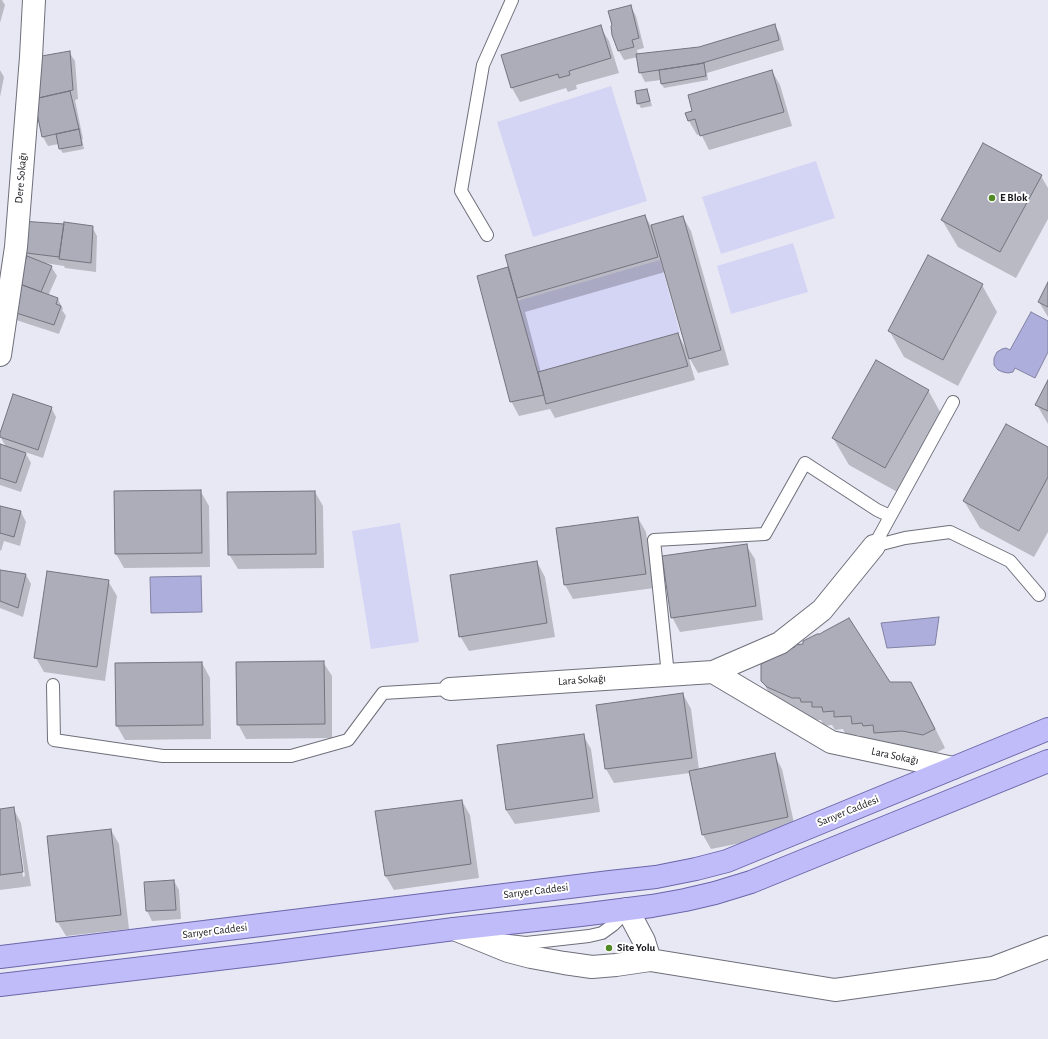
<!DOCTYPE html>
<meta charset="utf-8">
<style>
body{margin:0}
canvas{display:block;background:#e8e8f5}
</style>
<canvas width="1048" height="1039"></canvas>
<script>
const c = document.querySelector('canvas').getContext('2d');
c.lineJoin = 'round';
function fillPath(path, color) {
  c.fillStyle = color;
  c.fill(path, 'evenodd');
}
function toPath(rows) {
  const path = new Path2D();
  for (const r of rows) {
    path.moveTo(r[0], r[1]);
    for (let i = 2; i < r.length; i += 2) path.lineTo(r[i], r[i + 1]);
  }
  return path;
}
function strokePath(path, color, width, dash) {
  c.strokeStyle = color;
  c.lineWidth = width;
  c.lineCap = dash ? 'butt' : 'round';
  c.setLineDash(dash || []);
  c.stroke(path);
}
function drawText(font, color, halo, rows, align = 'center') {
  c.font = font + ' "Alegreya Sans",sans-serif';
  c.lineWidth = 4;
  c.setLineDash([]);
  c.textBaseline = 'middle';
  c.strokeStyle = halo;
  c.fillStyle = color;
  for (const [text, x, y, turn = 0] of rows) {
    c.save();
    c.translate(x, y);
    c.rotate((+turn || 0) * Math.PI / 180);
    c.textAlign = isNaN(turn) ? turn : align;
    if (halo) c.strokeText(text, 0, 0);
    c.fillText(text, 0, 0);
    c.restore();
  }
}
const green = toPath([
 [611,86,647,201,533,237,497,122],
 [816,161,835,218,721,254,702,197],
 [793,243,808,292,731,314,717,266],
 [660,260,680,333,537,373,517,301],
 [400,523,419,642,371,649,352,531]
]);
const water = toPath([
 [1031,312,1048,321,1048,352,1035,378,1015,368,1013,372,1008,373,1003,372,998,370,994,365,994,358,997,352,1002,349,1006,348,1010,350,1031,312],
 [201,576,202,612,151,613,150,577,201,576],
 [939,617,935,645,887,648,881,623,939,617]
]);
const shadow = toPath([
 [0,0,2,0,5,5,0,23],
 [631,7,636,16,644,48,637,50,638,54,699,48,775,25,780,35,784,50,707,73,708,80,664,88,661,83,661,80,645,82,640,72,638,57,624,60,619,51,613,35],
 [600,27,609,41,619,73,576,85,577,89,568,92,566,88,520,102,512,88,502,56],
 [69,52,75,61,78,99,75,100,83,139,82,139,84,149,63,153,60,149,59,144,48,146,43,137,35,98],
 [0,70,4,77,0,97],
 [772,71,780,85,792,126,709,150,701,134,697,135,689,121,687,114],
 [647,90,649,95,652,106,641,108,638,103],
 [1041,176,1048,188,1048,219,1016,278,958,247,942,220],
 [645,216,651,226,683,217,691,231,729,365,698,373,690,359,689,359,695,380,555,418,550,409,519,416,511,401,478,277,510,267],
 [665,272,686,349,678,334,541,373,525,312],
 [92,227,97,236,96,272,65,268,64,266,45,263,51,266,57,276,48,296,58,299,63,309,62,310,66,316,59,334,16,320,11,310,26,261,24,261,19,251],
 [1048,284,1048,317,1039,302],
 [982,285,997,312,958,386,904,357,889,330],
 [1048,382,1048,424,1037,405],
 [928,390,943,417,901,494,849,465,833,438],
 [51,407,56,417,43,458,25,452,31,463,21,492,0,485,0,445,6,447,0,436],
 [1048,448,1048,532,1034,557,980,528,964,501],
 [201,492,209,506,210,567,124,568,116,554],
 [315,492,323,506,324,568,238,569,229,554],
 [0,507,21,512,26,522,20,546,4,541,1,551,0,550],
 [638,518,646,532,654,588,573,599,565,585,557,528],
 [746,545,755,559,763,620,680,632,672,617],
 [537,562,545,577,555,637,469,651,460,636],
 [0,571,26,575,31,584,23,617,0,608],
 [108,581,117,596,105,681,44,672,36,658],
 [323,662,332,676,332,738,246,739,238,724],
 [202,663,210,678,211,739,125,740,117,726],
 [762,680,911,683,922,702,945,748,934,754,863,742,859,735,846,735,843,729,835,730,832,725,824,726,821,720,812,721,810,716,803,717,773,700],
 [683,694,691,709,699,770,774,754,782,769,796,832,711,849,703,835,690,773,614,783,606,769,597,706],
 [583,735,591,749,600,812,515,824,506,810],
 [462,801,470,815,479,878,394,890,385,875],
 [13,808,21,823,31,886,0,890,0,810],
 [15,822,17,822,25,876,23,877],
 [111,830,119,844,129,929,66,936,57,921],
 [174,881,179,890,181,919,152,921,147,911,146,883]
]);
const building = toPath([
 [631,5,639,38,632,40,634,47,618,51,612,35,611,26,612,25,608,11,631,5],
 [775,24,779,40,699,64,639,73,636,54,699,47,775,24],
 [601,25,611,58,569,71,570,75,559,78,558,74,511,88,501,55,601,25],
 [70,51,73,90,34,99,36,57,70,51],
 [704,63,706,76,661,84,659,70,704,63],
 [772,70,784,112,700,136,695,119,688,121,685,113,692,111,688,95,772,70],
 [647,89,650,101,637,104,635,91,647,89],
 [70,91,79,129,42,137,34,99,70,91],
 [79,129,82,145,59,149,56,134,79,129],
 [983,143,1042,175,1000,252,941,220,983,143],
 [645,215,658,257,517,298,505,255,645,215],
 [683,216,721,350,689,359,651,225,683,216],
 [21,221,64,224,59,257,18,252,21,221],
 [64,222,93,226,91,263,59,259,64,222],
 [928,255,983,284,943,360,888,331,928,255],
 [27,256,52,266,41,292,17,283,27,256],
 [508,267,544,395,510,402,477,276,508,267],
 [1048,282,1048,307,1038,302,1048,282],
 [17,283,58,298,56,304,61,306,54,325,10,311,17,283],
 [678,333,688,366,546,404,538,372,678,333],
 [876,360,929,390,885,468,832,438,876,360],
 [1048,380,1048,411,1035,405,1048,380],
 [13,394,52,407,38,450,0,437,0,433,13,394],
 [1006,424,1048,447,1048,477,1019,531,963,501,1006,424],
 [0,444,26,453,16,483,0,478,0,444],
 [201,490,202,553,115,554,114,491,201,490],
 [315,491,316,554,228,555,227,492,315,491],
 [0,506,21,511,14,537,0,533,0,506],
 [638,517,646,574,564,585,556,528,638,517],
 [747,544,756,606,671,618,662,556,747,544],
 [537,561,547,623,459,637,450,575,537,561],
 [0,570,26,574,18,608,0,601,0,570],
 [47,571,109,580,97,667,34,658,47,571],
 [849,618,890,682,911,682,935,729,923,735,902,731,874,733,873,725,863,726,862,723,852,724,851,716,834,717,834,711,823,712,822,707,812,707,812,702,801,702,800,698,792,698,767,687,761,681,761,664,792,648,795,647,794,645,803,644,803,641,817,634,820,634,823,632,849,618],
 [324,661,325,724,237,725,236,662,324,661],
 [202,662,203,725,116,726,115,663,202,662],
 [683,693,692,758,605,769,596,705,683,693],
 [584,734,593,798,506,810,497,745,584,734],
 [775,753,788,817,702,835,689,771,775,753],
 [462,800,471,864,385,876,375,811,462,800],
 [14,807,23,872,0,875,0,809,14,807],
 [111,829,121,915,56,922,47,836,111,829],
 [174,880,176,910,146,911,144,882,174,880]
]);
const lane = toPath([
 [487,235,461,191,483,65,512,0],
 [874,546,905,538,950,532,1010,561,1039,595],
 [874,546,953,402],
 [668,675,654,540,765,534,805,463,877,510,890,516],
 [53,685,54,740,163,756,291,756,348,740,383,693,450,689],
 [500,940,526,943,589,936,602,933,613,925,619,919,627,909]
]);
const street = toPath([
 [0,355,16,247,31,57,34,0],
 [713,672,780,643,822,610,874,546],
 [450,689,713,672,831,742,953,768],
 [627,909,644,941,650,960],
 [454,929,508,951,531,957,564,963,592,967,616,965,650,960,835,990,993,968,1048,947]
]);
const primary = toPath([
 [0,957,610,882,656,877,696,869,727,861,1048,729],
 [0,985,277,952,454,929,581,915,652,906,685,900,715,893,751,882,1048,761]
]);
const markers = [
 [992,198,4,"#508925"],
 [609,948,4,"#508925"]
];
const streetNames = [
 ["Dere Sokağı",21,178,-85],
 ["Lara Sokağı",582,680,-4],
 ["Lara Sokağı",895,756,12],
 ["Sarıyer Caddesi",848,811,-22],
 ["Sarıyer Caddesi",536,891,-7],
 ["Sarıyer Caddesi",215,931,-7]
];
const poiNames = [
 ["E Blok",1000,198],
 ["Site Yolu",617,948]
];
fillPath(green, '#d4d4f4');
fillPath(water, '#aeaedd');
strokePath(water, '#8181a3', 1);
fillPath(shadow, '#0003');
fillPath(building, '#adadb9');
strokePath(building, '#74747f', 1);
strokePath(lane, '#6e6f7a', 14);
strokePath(street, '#6e6f7a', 24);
strokePath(primary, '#6a66a9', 24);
strokePath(lane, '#fff', 12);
strokePath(street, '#fff', 22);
strokePath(primary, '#c0bcf9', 22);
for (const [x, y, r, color] of markers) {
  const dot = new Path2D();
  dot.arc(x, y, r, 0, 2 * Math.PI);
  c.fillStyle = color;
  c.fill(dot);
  strokePath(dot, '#fff', 1.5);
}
drawText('11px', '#17171c', '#fff', streetNames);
drawText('bold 11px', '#17171c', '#fff', poiNames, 'left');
</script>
